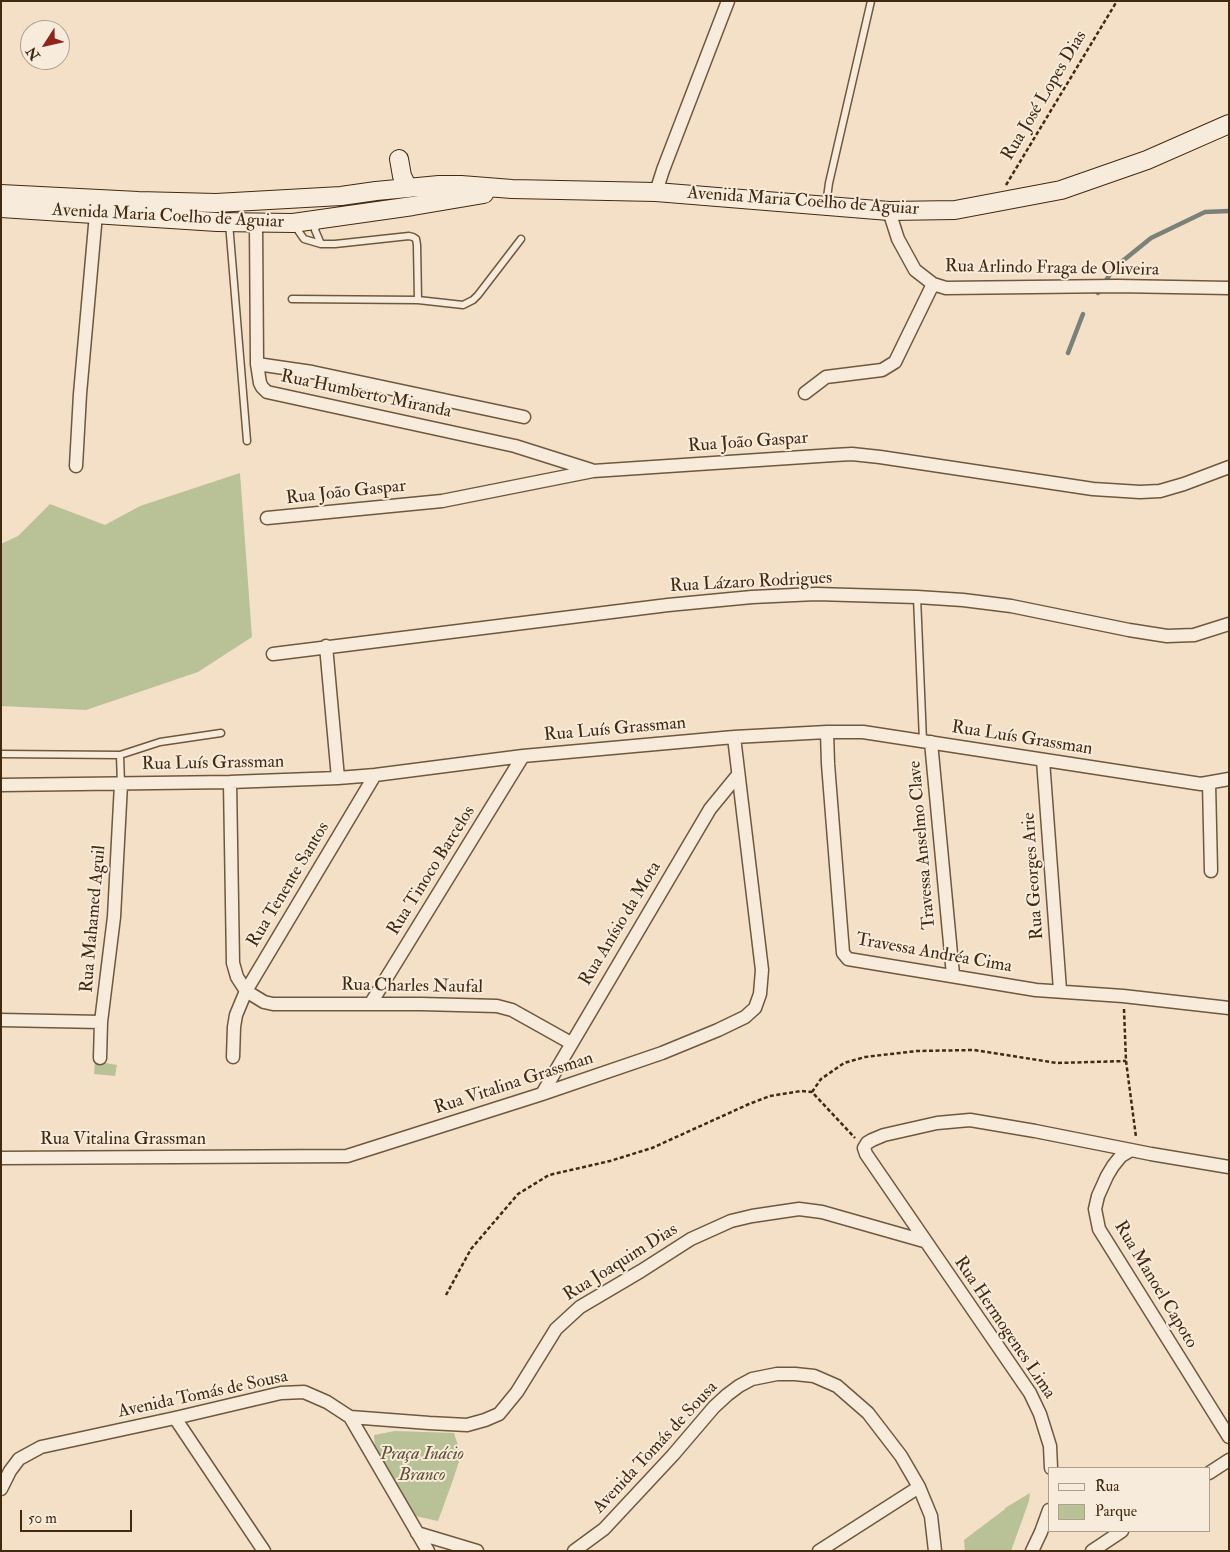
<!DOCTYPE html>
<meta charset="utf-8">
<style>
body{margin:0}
#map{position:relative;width:1230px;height:1552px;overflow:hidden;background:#f3e0c7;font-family:"IM FELL Double Pica",serif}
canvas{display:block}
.frame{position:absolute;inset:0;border:2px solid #422a11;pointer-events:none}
.legend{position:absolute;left:1048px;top:1467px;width:162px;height:65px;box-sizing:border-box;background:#f7ebdb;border:1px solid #af9e8a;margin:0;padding:6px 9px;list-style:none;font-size:15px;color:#422a11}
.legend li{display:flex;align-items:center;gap:10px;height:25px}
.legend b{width:25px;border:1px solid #af9e8a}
.north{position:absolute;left:20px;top:20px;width:50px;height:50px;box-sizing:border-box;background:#f7ebdb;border:1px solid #af9e8a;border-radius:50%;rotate:235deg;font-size:14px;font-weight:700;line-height:20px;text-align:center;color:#422a11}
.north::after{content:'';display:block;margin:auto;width:18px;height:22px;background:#8f2418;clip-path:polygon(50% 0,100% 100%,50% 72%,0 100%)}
.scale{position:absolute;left:20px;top:1510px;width:112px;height:22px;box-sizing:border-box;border:2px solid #422a11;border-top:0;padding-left:6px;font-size:15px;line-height:18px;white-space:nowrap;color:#422a11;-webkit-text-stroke:4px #f7ebdb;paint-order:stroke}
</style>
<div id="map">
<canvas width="1230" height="1552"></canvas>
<div class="frame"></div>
<ul class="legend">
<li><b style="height:6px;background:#f7ebdb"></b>Rua</li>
<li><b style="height:14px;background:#b9c297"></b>Parque</li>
</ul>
<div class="north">N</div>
<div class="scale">50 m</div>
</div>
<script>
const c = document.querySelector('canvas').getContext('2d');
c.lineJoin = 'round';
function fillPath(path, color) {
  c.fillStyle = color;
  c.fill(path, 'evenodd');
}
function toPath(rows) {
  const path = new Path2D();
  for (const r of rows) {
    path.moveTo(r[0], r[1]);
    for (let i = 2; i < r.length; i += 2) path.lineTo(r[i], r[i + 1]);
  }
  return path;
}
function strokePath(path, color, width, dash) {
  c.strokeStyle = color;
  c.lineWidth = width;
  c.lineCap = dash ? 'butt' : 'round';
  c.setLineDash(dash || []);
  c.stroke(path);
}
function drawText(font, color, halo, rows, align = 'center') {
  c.font = font + ' "IM FELL Double Pica",serif';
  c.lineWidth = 4;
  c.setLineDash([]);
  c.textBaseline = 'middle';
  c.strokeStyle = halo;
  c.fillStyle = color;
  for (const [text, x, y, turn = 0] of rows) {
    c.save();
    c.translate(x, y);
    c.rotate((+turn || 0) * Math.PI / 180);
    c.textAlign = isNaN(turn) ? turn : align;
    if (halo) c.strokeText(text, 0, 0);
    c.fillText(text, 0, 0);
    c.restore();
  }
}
const green = toPath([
 [240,473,252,637,198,672,86,710,1,706,1,544,18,536,50,504,105,525,140,506],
 [95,1061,117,1065,115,1076,94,1074],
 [395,1431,454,1433,461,1455,453,1480,438,1521,415,1516,375,1450,374,1435],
 [1030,1493,1029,1501,1011,1551,965,1551,964,1540,1005,1509,1005,1508]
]);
const stream = toPath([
 [1098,293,1114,268,1151,238,1205,212,1229,211],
 [1068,353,1083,314]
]);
const path = toPath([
 [1006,185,1117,1],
 [1124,1009,1126,1061,1136,1137],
 [812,1092,821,1079,844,1063,865,1057,917,1051,974,1050,1057,1063,1126,1061],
 [446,1295,471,1249,518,1194,549,1175,610,1161,652,1148,749,1104,770,1096,801,1091,812,1092,855,1138]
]);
const service = toPath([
 [826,205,829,183,871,1],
 [318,221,315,230,321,244],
 [229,223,247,441],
 [295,226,304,239,321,244,335,244,409,236,413,237,416,239,417,245,418,300],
 [292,299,418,300,463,305,473,300,478,295,521,239],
 [917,597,923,741],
 [1,754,120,755,160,742,221,733],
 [120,755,121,784]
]);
const minor = toPath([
 [656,192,663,170,728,1],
 [889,211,898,239,915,270,933,284,946,288,1117,286,1229,288],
 [256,224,257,364,260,383,262,387,267,392,515,446,591,470],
 [257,364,312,372,524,417],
 [805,393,826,377,882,370,895,362,933,284],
 [76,466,80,394,96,214],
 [267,518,442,501,593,471,834,455,852,454,880,457,1093,489,1140,492,1160,491,1184,484,1229,467],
 [326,646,338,778],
 [273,654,668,605,752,597,816,594,917,597,963,600,1011,606,1129,630,1167,636,1194,635,1229,624],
 [827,732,828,764,843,953,848,959,1036,990,1123,996,1229,1008],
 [931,742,953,975],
 [1043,760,1060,990],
 [230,782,233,963,237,977,246,991,264,1002,273,1004,421,1004,497,1006,512,1010,571,1043],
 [1209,783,1211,871],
 [1,785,230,782,338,778,375,775,523,756,734,737,827,732,863,732,1201,784,1229,779],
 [371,1003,523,756],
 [1,1020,101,1022],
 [233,1057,234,1027,236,1015,246,991,375,775],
 [100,1058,101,1022,114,917,121,784],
 [542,1094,710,809,737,776],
 [1131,1150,1121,1156,1113,1166,1107,1176,1098,1196,1095,1209,1099,1229,1229,1437],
 [1,1158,347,1156,542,1094,662,1053,718,1030,745,1017,755,1008,760,994,762,970,734,737],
 [350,1417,429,1423,467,1425,485,1420,499,1414,517,1392,556,1329,580,1307,641,1271,691,1239,731,1221,752,1216,799,1209,822,1212,924,1241],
 [175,1418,264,1551],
 [1051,1468,1050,1446,1040,1414,1030,1393,866,1154,864,1148,867,1143,872,1140,884,1135,937,1123,970,1120,1035,1131,1151,1154,1229,1167],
 [1209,1473,1229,1460],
 [1,1489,10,1471,19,1459,41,1447,175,1418,281,1393,304,1392,327,1402,350,1417,428,1551],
 [417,1533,477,1551],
 [574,1551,604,1529,673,1455,714,1407,727,1395,739,1386,752,1379,777,1374,795,1374,814,1376,837,1386,868,1413,901,1456,919,1487,931,1516,935,1551],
 [819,1551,919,1487],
 [1032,1551,1041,1532,1049,1510],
 [1092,1551,1122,1531]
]);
const secondary = toPath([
 [399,159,402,176,408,188],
 [1,194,138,201,216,203,341,196,376,191,439,185,461,185,512,189,656,192,889,211,955,210,1061,190,1147,160,1229,124],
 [1,208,217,222,293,223,413,206,484,194]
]);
const streetNames = [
 ["Rua José Lopes Dias",1045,96,-59],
 ["Avenida Maria Coelho de Aguiar",803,202,4],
 ["Avenida Maria Coelho de Aguiar",168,217,3],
 ["Rua Arlindo Fraga de Oliveira",1052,269,1],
 ["Rua Humberto Miranda",366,395,12],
 ["Rua João Gaspar",748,443,-4],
 ["Rua João Gaspar",346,493,-6],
 ["Rua Lázaro Rodrigues",751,583,-3],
 ["Rua Luís Grassman",615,730,-5],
 ["Rua Luís Grassman",1022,739,9],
 ["Rua Luís Grassman",213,764,-1],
 ["Travessa Anselmo Clave",923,845,-95],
 ["Rua Tinoco Barcelos",432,871,-58],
 ["Rua Georges Arie",1034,876,-94],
 ["Rua Tenente Santos",289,885,-59],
 ["Rua Mahamed Aguil",94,919,-85],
 ["Rua Anísio da Mota",621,924,-59],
 ["Travessa Andréa Cima",934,954,10],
 ["Rua Charles Naufal",412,987,1],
 ["Rua Vitalina Grassman",514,1084,-18],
 ["Rua Vitalina Grassman",123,1140],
 ["Rua Joaquim Dias",621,1263,-32],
 ["Rua Manoel Capoto",1155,1285,59],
 ["Rua Hermogenes Lima",1004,1328,56],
 ["Avenida Tomás de Sousa",203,1395,-12],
 ["Avenida Tomás de Sousa",656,1448,-47]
];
const parkNames = [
 ["Praça Inácio",422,1455],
 ["Branco",422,1476]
];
fillPath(green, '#b9c297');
strokePath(stream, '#7a8179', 4.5);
strokePath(service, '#6e583e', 9);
strokePath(minor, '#6e583e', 15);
strokePath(secondary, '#422a11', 20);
strokePath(path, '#422a11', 2.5, [4, 2.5]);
strokePath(service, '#f7ebdb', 6);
strokePath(minor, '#f7ebdb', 12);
strokePath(secondary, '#f7ebdb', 18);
drawText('18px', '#422a11', '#f7ebdb', streetNames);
drawText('italic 18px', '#605032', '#f7ebdb', parkNames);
</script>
